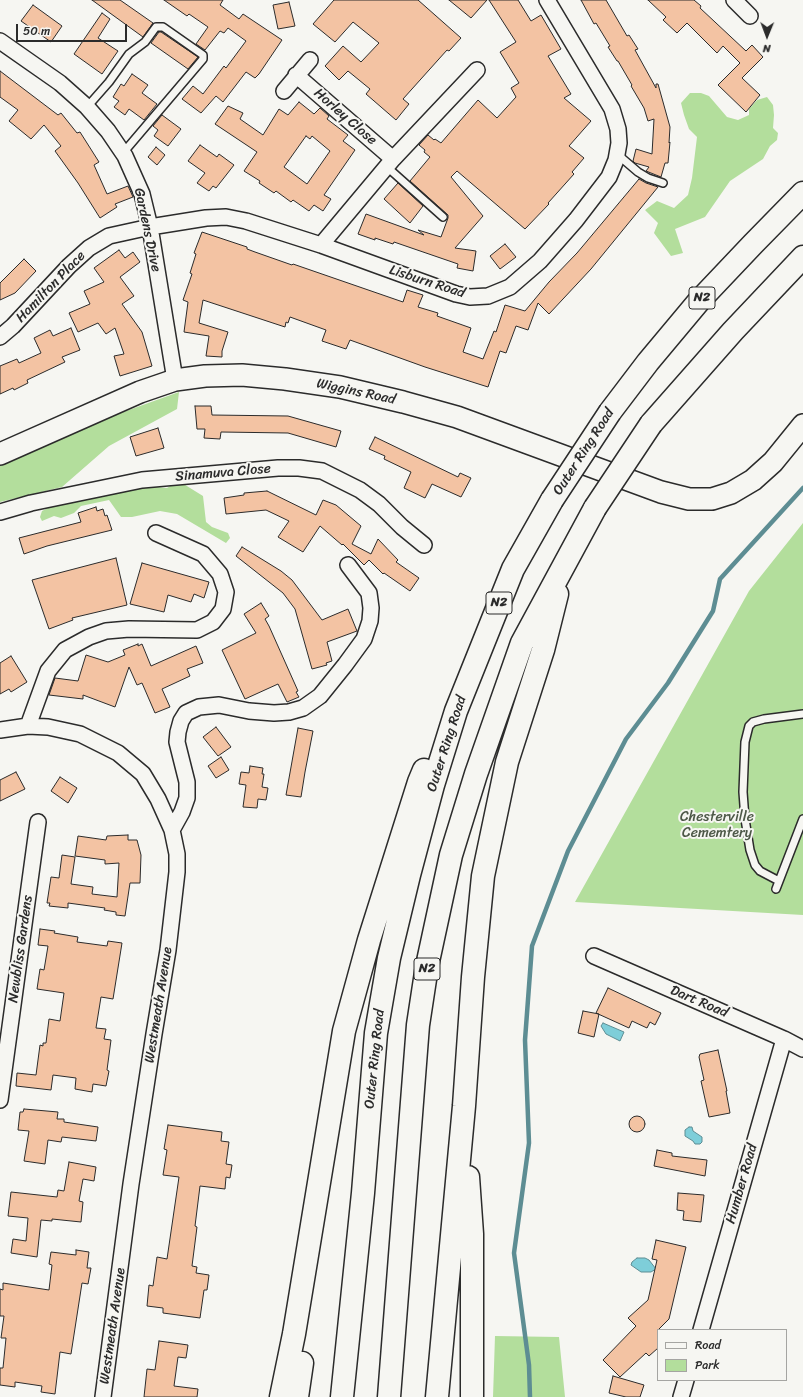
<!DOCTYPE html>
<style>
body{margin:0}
#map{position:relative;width:803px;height:1397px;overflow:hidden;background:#f6f6f2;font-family:Sriracha,sans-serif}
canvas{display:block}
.legend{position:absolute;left:657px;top:1329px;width:130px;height:52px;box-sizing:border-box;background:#f6f6f2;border:1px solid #a5a5a2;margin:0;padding:5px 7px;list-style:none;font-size:12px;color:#2b2b2b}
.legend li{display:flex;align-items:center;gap:8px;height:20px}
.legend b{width:20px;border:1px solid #a5a5a2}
.north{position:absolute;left:747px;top:16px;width:40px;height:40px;-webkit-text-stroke:3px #f6f6f2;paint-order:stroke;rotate:181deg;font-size:11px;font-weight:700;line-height:16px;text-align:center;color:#2b2b2b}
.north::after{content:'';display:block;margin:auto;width:14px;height:18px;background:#2b2b2b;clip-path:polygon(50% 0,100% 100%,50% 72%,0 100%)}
.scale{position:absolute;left:16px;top:24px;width:111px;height:18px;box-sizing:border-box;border:2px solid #2b2b2b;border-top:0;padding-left:5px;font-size:12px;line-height:14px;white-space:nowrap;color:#2b2b2b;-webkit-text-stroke:3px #f6f6f2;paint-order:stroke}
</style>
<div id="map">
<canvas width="803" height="1397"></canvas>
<ul class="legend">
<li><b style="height:5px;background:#f6f6f2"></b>Road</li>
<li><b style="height:11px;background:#b3de9c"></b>Park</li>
</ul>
<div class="north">N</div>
<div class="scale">50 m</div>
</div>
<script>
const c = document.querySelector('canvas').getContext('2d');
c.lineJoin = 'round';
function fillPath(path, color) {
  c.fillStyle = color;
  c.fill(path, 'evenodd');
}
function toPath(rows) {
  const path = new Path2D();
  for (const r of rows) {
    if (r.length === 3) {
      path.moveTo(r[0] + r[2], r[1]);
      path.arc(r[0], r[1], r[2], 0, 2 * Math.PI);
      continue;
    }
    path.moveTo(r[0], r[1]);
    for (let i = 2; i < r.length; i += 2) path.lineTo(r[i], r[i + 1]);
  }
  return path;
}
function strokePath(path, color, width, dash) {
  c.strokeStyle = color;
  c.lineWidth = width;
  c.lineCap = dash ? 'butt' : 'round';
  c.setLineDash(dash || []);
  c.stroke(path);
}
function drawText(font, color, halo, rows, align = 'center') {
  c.font = font + ' Sriracha,sans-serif';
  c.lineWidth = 4;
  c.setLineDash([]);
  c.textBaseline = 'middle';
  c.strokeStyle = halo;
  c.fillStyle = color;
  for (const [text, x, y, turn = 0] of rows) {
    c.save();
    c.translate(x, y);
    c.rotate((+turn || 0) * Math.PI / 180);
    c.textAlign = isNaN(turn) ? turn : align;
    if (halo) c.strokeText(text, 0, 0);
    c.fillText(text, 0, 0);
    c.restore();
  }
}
const green = toPath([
 [690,93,701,93,709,96,727,117,738,120,749,115,749,109,757,100,767,97,773,105,774,115,773,128,778,133,777,140,770,146,763,159,730,181,705,217,675,229,683,253,671,256,654,233,658,223,645,210,657,201,674,208,688,195,692,178,697,137,689,129,684,115,681,103],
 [179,392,177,409,109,446,62,487,0,502,0,466,35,451,90,424],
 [175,483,182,483,203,496,206,522,212,527,228,533,230,538,226,543,177,514,160,511,132,517,121,517,109,500,81,506,74,513,61,518,54,516,42,521,40,517,42,511,52,506,146,486,167,488],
 [803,523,803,915,575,902,749,591],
 [495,1336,559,1337,565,1397,493,1397]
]);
const water = toPath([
 [603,1023,624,1032,620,1041,606,1034,601,1026,603,1023],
 [689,1127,692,1127,693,1131,702,1137,702,1142,700,1144,695,1144,693,1141,685,1136,685,1130,689,1127],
 [637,1258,645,1258,649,1260,656,1269,651,1272,641,1272,631,1265,632,1262,637,1258]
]);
const stream = toPath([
 [530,1397,529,1365,514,1253,529,1143,525,1040,532,946,568,851,626,739,668,683,713,611,720,579,803,488]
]);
const building = toPath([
 [92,0,120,0,153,23,143,37,92,0],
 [164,0,223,0,220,5,239,19,243,14,282,40,259,74,255,78,246,72,223,102,216,96,201,113,182,99,193,86,203,94,224,66,226,68,246,41,228,28,224,33,220,31,205,50,196,44,208,27,189,14,187,16,164,0],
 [334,0,418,0,461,38,449,51,447,50,403,99,409,104,396,120,366,94,370,89,348,71,339,80,325,66,343,46,361,62,379,43,353,22,335,42,313,24,334,0],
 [449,0,487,0,471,18,449,0],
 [489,0,518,0,531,21,541,15,561,49,548,56,571,94,564,98,591,121,569,146,584,158,572,172,574,174,548,203,549,204,525,229,457,171,451,177,483,216,455,248,476,251,473,271,457,268,458,264,394,242,393,244,375,238,375,240,358,234,366,214,424,235,418,230,441,237,448,218,448,215,410,181,430,157,424,152,425,150,419,145,428,135,434,140,435,139,441,143,478,100,497,118,516,97,511,88,519,83,500,52,516,42,489,0],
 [581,0,606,0,627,36,629,35,638,49,635,50,656,88,656,84,658,84,670,127,669,143,670,142,668,163,665,163,661,177,646,171,649,167,635,163,633,161,636,149,652,154,654,119,648,121,644,108,631,86,632,85,618,61,617,61,608,47,610,46,596,23,594,24,581,0],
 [648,0,694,0,701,6,700,8,746,51,752,45,763,57,742,78,760,95,746,112,718,85,740,63,723,46,717,53,687,23,677,33,663,20,666,17,648,0],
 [289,2,295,26,278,29,273,5,289,2],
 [33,5,62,26,51,42,21,21,33,5],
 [102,13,110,19,98,38,118,51,102,74,74,54,102,13],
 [159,32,161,32,198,57,188,69,151,43,159,32],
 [0,71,58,115,61,113,77,133,80,132,99,162,94,165,107,194,128,186,133,197,115,204,117,207,100,218,78,183,55,151,61,146,44,125,31,139,9,121,18,110,0,97,0,71],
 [132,74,148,85,142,93,157,104,144,120,129,109,125,115,114,107,119,101,113,97,121,84,124,86,132,74],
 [299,102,314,114,320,108,329,116,327,119,348,135,343,141,355,150,324,195,331,199,323,211,314,205,309,211,293,200,291,202,276,191,274,193,259,183,260,181,244,171,257,152,215,124,228,106,243,113,240,119,263,135,279,109,288,115,299,102],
 [306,136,310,139,312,136,330,151,307,184,284,167,306,136],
 [162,115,181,129,168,146,154,136,158,130,153,126,162,115],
 [200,145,217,157,219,154,234,165,216,188,213,186,209,191,197,183,205,173,188,161,200,145],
 [156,147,165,155,157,165,148,157,156,147],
 [639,179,646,183,658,187,591,269,549,314,538,303,528,330,516,326,506,353,500,351,488,387,425,367,350,340,346,349,322,341,326,330,290,317,288,323,286,322,285,327,203,300,199,323,228,332,222,351,222,357,206,356,209,336,184,332,188,302,183,300,192,274,190,273,196,254,194,253,202,232,247,247,247,249,255,252,292,265,293,264,403,302,407,290,423,295,418,307,438,313,437,316,471,328,463,352,483,359,494,331,496,332,505,305,525,311,549,282,577,253,639,179],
 [398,183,423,206,410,223,384,199,398,183],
 [505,244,516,257,500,269,490,256,505,244],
 [119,250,125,258,133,252,140,262,120,277,134,296,122,304,142,332,152,366,120,376,114,356,124,354,115,328,106,334,98,323,78,332,69,313,90,304,84,291,104,282,94,268,119,250],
 [24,259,36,271,15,293,0,300,0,283,24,259],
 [71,328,80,350,62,357,65,362,27,380,28,383,14,390,13,388,0,394,0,366,17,359,19,363,41,353,34,338,50,330,53,336,71,328],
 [195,406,211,406,212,415,288,416,341,431,336,447,288,433,221,432,220,439,204,438,205,429,197,429,195,406],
 [158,428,164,448,136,456,130,437,158,428],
 [375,437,458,477,460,473,471,478,461,497,432,484,425,498,404,488,411,472,384,459,385,456,369,449,375,437],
 [267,491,316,515,323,500,336,505,361,526,352,544,371,554,378,539,398,560,396,562,419,578,410,591,384,573,383,574,369,560,364,565,343,544,342,545,320,526,303,552,278,537,289,521,266,510,226,514,224,498,244,495,244,493,267,491],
 [96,507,97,511,103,509,105,516,107,515,112,530,47,546,24,554,19,538,81,522,78,513,96,507],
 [242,547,281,571,292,580,322,620,348,609,357,631,327,642,332,661,326,663,327,665,312,669,295,609,283,593,236,556,242,547],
 [116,558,127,605,72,618,73,620,49,629,32,580,116,558],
 [142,563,209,582,204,598,194,594,191,602,168,595,164,612,130,604,142,563],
 [261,603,269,616,265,619,269,626,298,691,296,692,299,697,287,702,278,684,245,699,222,650,256,633,244,614,261,603],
 [138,644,138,646,142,644,151,666,196,646,203,663,187,669,190,676,162,689,170,707,155,713,142,683,137,685,129,667,115,707,83,695,83,699,49,695,55,678,78,681,86,655,108,662,125,655,123,650,138,644],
 [11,656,27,682,11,692,9,689,0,694,0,663,11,656],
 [216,727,231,747,218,756,203,737,216,727],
 [298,728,313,731,305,772,301,797,286,795,298,728],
 [221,757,229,770,216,778,208,766,221,757],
 [250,766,263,768,262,774,264,774,262,787,268,788,266,800,258,799,257,808,243,807,246,785,239,784,241,772,249,773,250,766],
 [16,772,25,789,0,801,0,780,16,772],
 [60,777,77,788,68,803,51,791,60,777],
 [128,835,128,840,137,840,141,855,140,883,130,883,125,916,116,915,116,912,104,910,105,908,68,903,68,908,49,906,50,903,47,903,51,877,59,878,62,855,75,857,71,884,93,887,92,894,117,897,119,863,105,864,105,860,75,856,78,836,106,840,107,836,128,835],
 [40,929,55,931,54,933,78,937,77,942,107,946,108,941,122,943,113,999,101,997,96,1028,106,1029,104,1039,111,1040,107,1070,109,1071,106,1086,93,1084,92,1092,75,1089,76,1078,53,1075,51,1090,16,1086,17,1073,36,1075,40,1045,43,1046,43,1043,46,1043,49,1019,60,1021,64,993,37,989,40,969,44,970,48,946,38,945,40,929],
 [608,988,661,1013,655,1025,650,1022,647,1028,632,1021,629,1028,596,1013,608,988],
 [583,1011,599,1014,594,1037,578,1033,583,1011],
 [718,1050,727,1091,726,1091,730,1113,709,1117,701,1081,704,1080,699,1057,700,1054,718,1050],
 [24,1109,58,1112,57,1119,64,1119,64,1122,98,1127,96,1141,62,1137,61,1142,48,1140,45,1164,24,1161,29,1131,18,1130,20,1112,23,1112,24,1109],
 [637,1124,8],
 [168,1125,222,1132,221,1141,229,1142,226,1164,232,1165,230,1178,226,1177,225,1189,200,1186,195,1226,197,1227,192,1266,197,1267,196,1273,209,1275,207,1290,204,1290,200,1318,163,1313,163,1308,147,1306,149,1285,153,1286,157,1257,167,1259,179,1177,163,1175,167,1150,164,1149,168,1125],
 [657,1150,672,1153,672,1156,707,1160,705,1176,654,1166,657,1150],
 [69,1162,96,1167,94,1181,83,1179,79,1201,83,1202,81,1222,52,1219,52,1221,41,1220,37,1257,11,1253,13,1239,26,1241,28,1218,8,1216,11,1192,57,1197,58,1190,64,1191,69,1162],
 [678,1193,704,1195,701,1222,683,1220,684,1211,677,1210,678,1193],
 [656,1240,686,1247,669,1319,658,1330,658,1348,649,1356,646,1353,620,1377,603,1360,636,1326,628,1318,648,1300,657,1260,652,1259,656,1240],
 [76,1250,89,1252,87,1268,91,1268,88,1284,82,1283,71,1354,60,1352,55,1394,41,1392,42,1386,15,1382,15,1387,0,1385,0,1368,3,1368,6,1338,1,1338,4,1316,0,1316,0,1289,3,1290,3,1283,49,1290,52,1265,49,1264,51,1252,76,1255,76,1250],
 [159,1341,188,1345,186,1358,178,1357,174,1386,198,1389,197,1397,144,1397,147,1369,155,1370,159,1341],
 [613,1376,644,1385,640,1397,626,1397,609,1393,613,1376]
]);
const lane = toPath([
 [87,107,109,82,129,54,145,42,156,27,163,27,203,55,203,59,123,153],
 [617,154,638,172,648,178,663,183],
 [387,167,443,217],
 [779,881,760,871,755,865,750,850,745,819,743,792,745,742,749,726,753,722,764,719,803,714],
 [776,889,803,819]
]);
const street = toPath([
 [734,0,750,16],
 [0,41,60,83,87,107,108,131,125,156,142,194,150,227,175,380],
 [296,75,393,159],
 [284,91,310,60],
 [321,245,393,159,477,70],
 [0,337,13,326,69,266,89,248,109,236,150,227,206,218,226,217,246,221,321,245,456,294,470,297,488,296,510,287,540,261,576,220,609,177,616,160,619,143,618,129,612,109,547,0],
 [0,512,31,503,142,480,278,468,299,468,322,471,360,490,379,504,402,527,424,545],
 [28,726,48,671,65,650,89,637,106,631,129,629,197,630,213,622,223,609,226,592,220,574,203,554,156,533],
 [0,730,28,726,48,727,80,734,118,753,143,774,158,799,172,830,177,854,177,872,168,950,154,1034,131,1184,103,1397],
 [172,830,182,812,187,798,187,782,177,742,178,732,181,721,186,713,199,707,219,705,249,711,274,713,289,712,303,708,320,696,345,665,364,639,370,621,371,608,369,593,348,565],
 [594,956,784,1039,803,1049],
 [0,1100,38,822],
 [701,1330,784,1039],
 [681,1397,686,1380]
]);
const secondary = toPath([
 [0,454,140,392,175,380,205,376,242,375,285,379,340,387,403,402,457,417,661,492,689,499,712,499,731,493,753,480,773,462,803,425]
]);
const highway = toPath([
 [610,412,648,362,699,301,753,244,803,193],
 [651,424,733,331,803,257],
 [468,1177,472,1234,472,1397],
 [281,1397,294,1334,344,1031,369,940,419,782,424,770],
 [297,1397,302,1363],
 [342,1397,363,1193,376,1033,389,958,409,875,433,785,456,711,513,569,552,500],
 [389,1397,418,1025,427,966,451,855,476,774,522,643,595,508],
 [437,1397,464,1106,473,977,483,876,507,762,543,650,557,594]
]);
const highwayBridge = toPath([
 [552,500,610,412],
 [595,508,651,424]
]);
const shields = [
 [702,298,26],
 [499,603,26],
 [427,969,26]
];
const shieldNames = [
 ["N2",702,298],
 ["N2",499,603],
 ["N2",427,969]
];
const streetNames = [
 ["Horley Close",345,117,41],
 ["Gardens Drive",147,230,78],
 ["Lisburn Road",427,282,18],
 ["Hamilton Place",51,287,-46],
 ["Wiggins Road",356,392,12],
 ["Outer Ring Road",584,452,-57],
 ["Sinamuva Close",223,473,-5],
 ["Outer Ring Road",447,744,-72],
 ["Newbliss Gardens",21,949,-82],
 ["Dart Road",699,1002,23],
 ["Westmeath Avenue",159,1005,-81],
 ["Outer Ring Road",375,1059,-84],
 ["Humber Road",742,1184,-74],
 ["Westmeath Avenue",113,1326,-82]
];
const parkNames = [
 ["Chesterville",717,817],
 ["Cememtery",717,833]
];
fillPath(green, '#b3de9c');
fillPath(water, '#7eced9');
strokePath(water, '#5d8d93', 1);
strokePath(stream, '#5d8d93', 4.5);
fillPath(building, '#f3c3a3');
strokePath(building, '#2b2b2b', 1);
strokePath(lane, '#2b2b2b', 10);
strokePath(street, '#2b2b2b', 18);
strokePath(secondary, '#2b2b2b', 24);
strokePath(highway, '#2b2b2b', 25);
strokePath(lane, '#f6f6f2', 7);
strokePath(street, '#f6f6f2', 15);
strokePath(secondary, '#f6f6f2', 21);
strokePath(highway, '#f6f6f2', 22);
strokePath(highwayBridge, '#2b2b2b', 25, []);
strokePath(highwayBridge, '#f6f6f2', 22);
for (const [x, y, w] of shields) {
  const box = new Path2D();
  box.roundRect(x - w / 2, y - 11, w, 22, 3);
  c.fillStyle = '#f6f6f2';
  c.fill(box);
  strokePath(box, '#2b2b2b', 1);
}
drawText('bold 13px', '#2b2b2b', null, shieldNames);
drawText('14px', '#2b2b2b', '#f6f6f2', streetNames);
drawText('14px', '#4d5847', '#f6f6f2', parkNames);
</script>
